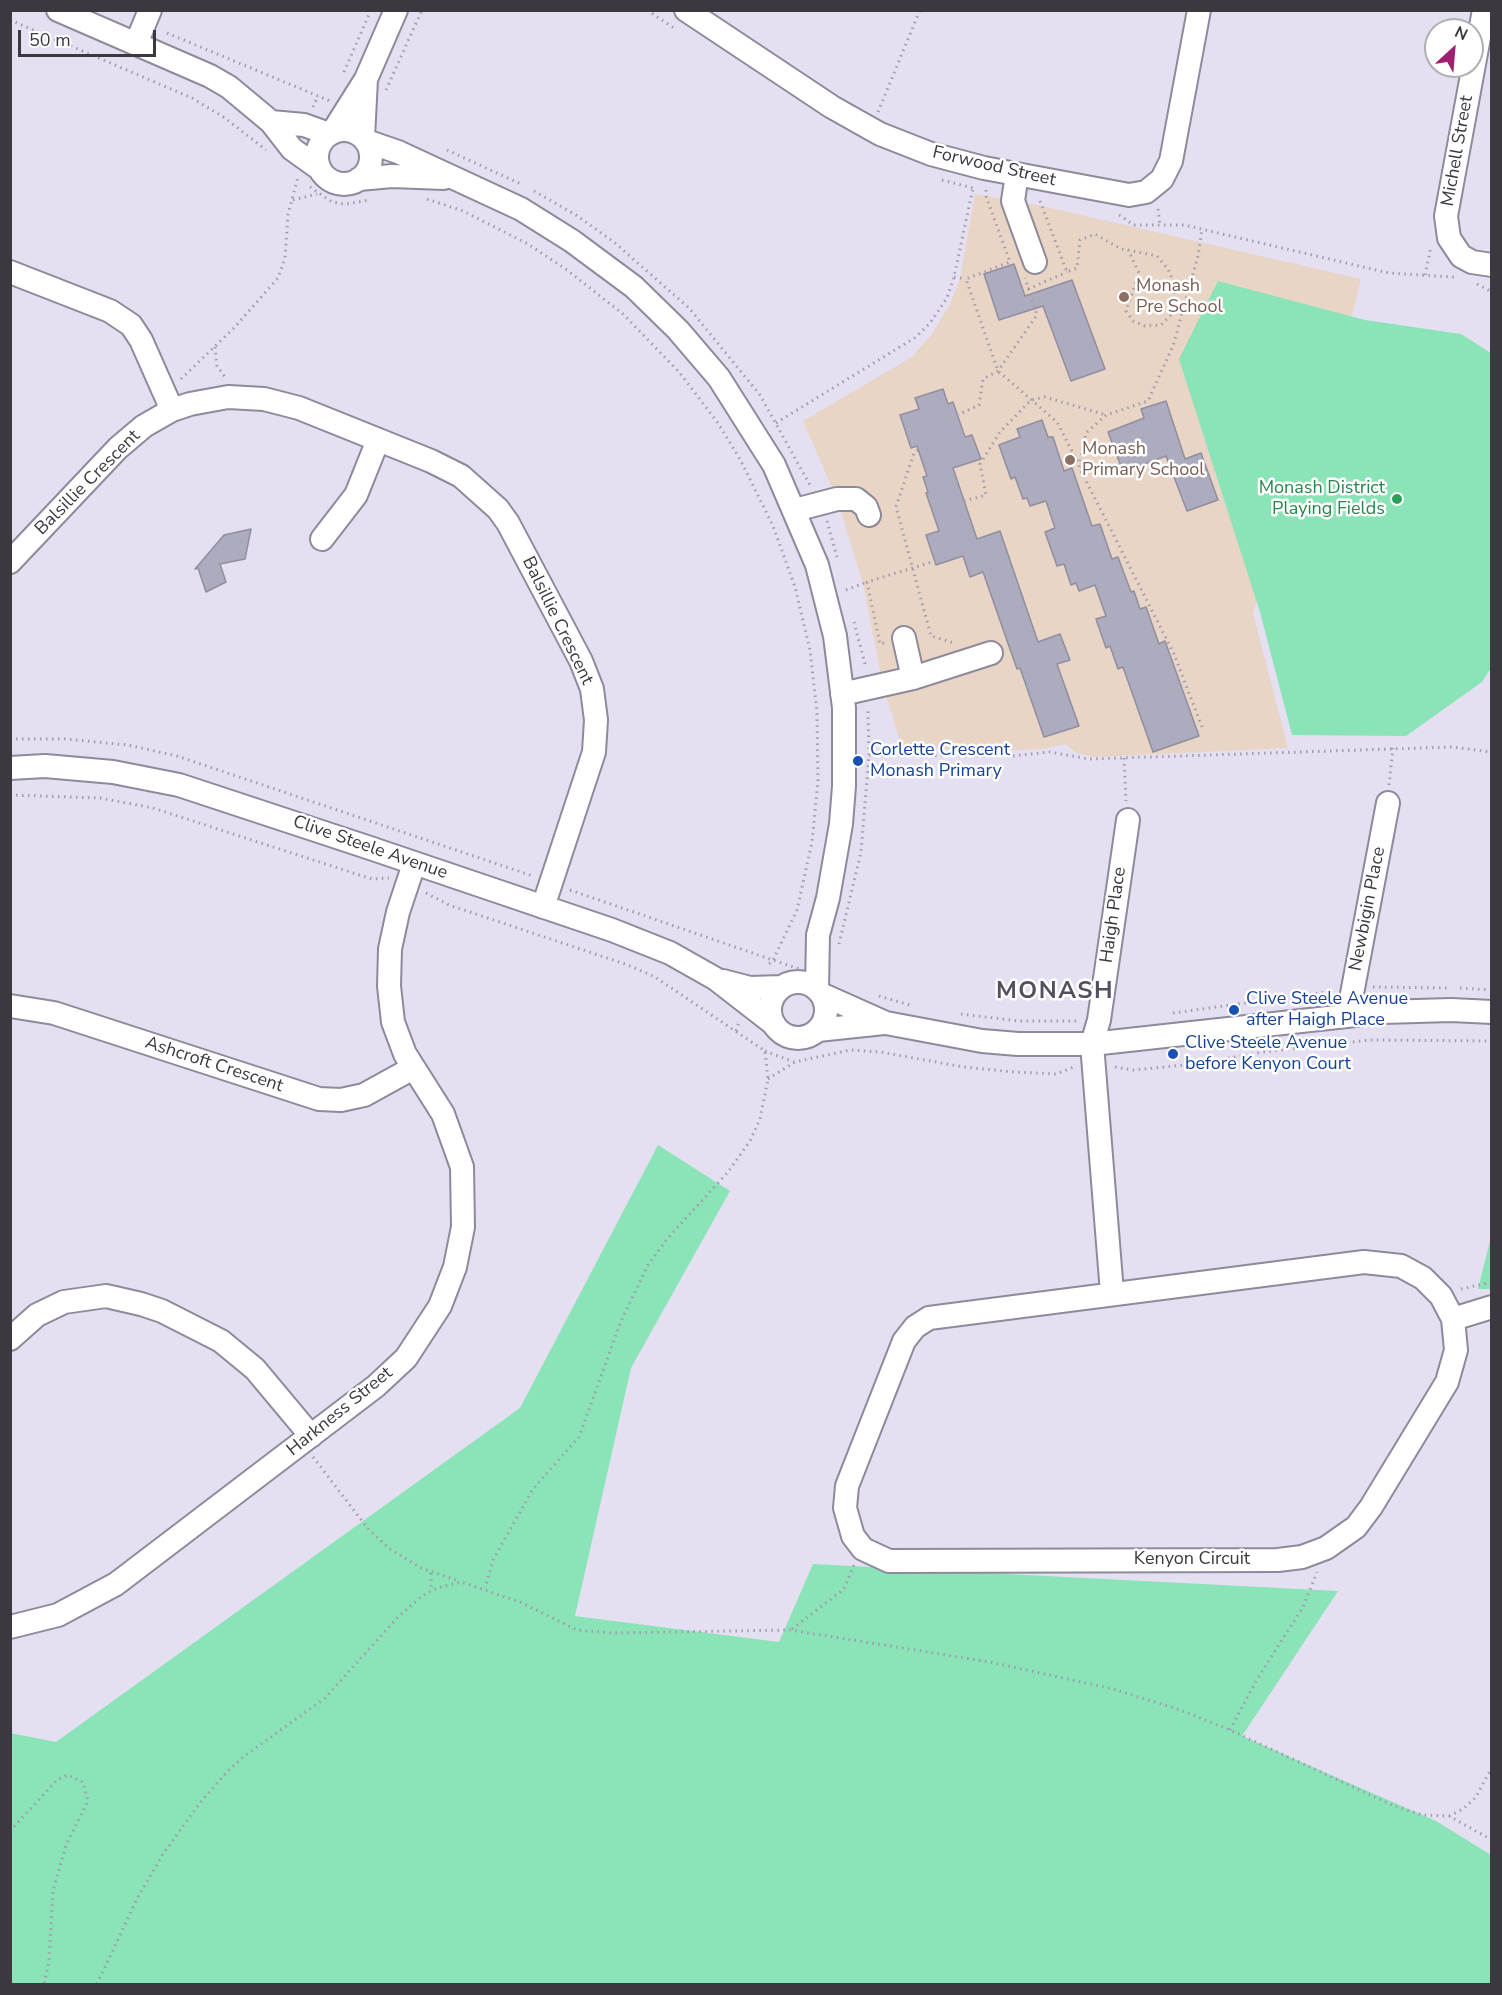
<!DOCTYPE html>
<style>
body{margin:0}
#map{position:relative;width:1502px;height:1995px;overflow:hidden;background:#e5dff2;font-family:"Nunito Sans",sans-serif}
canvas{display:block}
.frame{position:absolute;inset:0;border:12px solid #3b3840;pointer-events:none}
.north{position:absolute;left:1424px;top:18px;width:60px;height:60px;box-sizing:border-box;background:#fff;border:2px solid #b1afb3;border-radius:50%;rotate:26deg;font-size:16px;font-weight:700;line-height:24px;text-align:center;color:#3b3840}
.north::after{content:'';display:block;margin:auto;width:21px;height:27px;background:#9f1f71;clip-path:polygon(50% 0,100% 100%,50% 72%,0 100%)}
.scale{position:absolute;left:18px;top:30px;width:138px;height:27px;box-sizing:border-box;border:3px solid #3b3840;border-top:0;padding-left:8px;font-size:18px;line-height:21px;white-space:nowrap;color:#3b3840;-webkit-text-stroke:4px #fff;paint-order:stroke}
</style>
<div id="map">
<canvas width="1502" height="1995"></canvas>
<div class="frame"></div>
<div class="north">N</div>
<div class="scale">50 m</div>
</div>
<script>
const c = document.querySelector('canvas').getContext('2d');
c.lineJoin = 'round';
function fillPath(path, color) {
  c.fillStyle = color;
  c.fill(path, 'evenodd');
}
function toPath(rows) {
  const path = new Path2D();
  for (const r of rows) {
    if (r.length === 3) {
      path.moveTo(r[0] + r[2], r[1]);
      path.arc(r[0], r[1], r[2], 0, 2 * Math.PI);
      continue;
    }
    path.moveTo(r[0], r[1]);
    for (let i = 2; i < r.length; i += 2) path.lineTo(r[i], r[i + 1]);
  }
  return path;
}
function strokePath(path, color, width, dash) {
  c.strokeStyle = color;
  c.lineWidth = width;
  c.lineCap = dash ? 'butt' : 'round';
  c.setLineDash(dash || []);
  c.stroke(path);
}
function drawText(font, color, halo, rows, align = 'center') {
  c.font = font + ' "Nunito Sans",sans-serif';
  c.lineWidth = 5;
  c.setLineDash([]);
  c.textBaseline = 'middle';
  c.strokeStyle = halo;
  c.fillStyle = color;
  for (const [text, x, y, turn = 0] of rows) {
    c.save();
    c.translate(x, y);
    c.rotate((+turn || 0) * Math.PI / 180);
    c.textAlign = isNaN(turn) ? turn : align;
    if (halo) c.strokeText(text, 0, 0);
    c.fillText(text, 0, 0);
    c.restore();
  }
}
const education = toPath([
 [975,194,1042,206,1361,279,1350,323,1253,613,1288,748,1093,757,1077,753,1065,744,1043,749,989,751,902,748,883,685,863,584,837,499,803,421,912,357,933,333,950,304,960,278]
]);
const green = toPath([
 [1218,281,1365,320,1461,334,1491,353,1491,668,1482,682,1406,736,1292,735,1260,612,1179,359],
 [658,1145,730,1191,631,1368,575,1616,779,1642,813,1564,1338,1591,1242,1736,1436,1821,1491,1855,1491,1984,11,1984,10,1733,56,1742,520,1408],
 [1491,1237,1491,1289,1478,1289]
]);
const building = toPath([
 [1014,264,1025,296,1072,280,1105,369,1071,381,1043,306,999,320,984,274,1014,264],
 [943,389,948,404,953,402,965,437,972,435,981,459,953,468,977,539,1000,531,1038,642,1060,634,1070,660,1057,664,1079,726,1044,737,1020,668,1017,669,983,572,970,577,963,556,936,565,926,535,939,531,926,493,928,492,923,477,927,476,917,446,911,448,900,415,919,409,915,398,943,389],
 [1166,401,1185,459,1201,453,1218,500,1187,511,1166,456,1123,472,1108,432,1144,418,1141,409,1166,401],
 [1042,420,1048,437,1053,437,1064,471,1072,468,1092,526,1100,524,1112,559,1118,557,1131,592,1134,591,1140,609,1146,607,1159,644,1165,641,1199,736,1153,752,1123,667,1118,669,1110,646,1106,648,1096,619,1106,616,1095,585,1079,591,1076,583,1071,585,1064,564,1057,566,1045,532,1055,528,1046,501,1030,506,1027,498,1023,499,1015,477,1011,479,999,445,1020,437,1017,429,1042,420],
 [251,529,245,559,220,564,226,582,206,592,198,568,195,569,224,535,251,529]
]);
const path = toPath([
 [647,10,674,28],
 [10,20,192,98,225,118,266,150],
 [167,33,330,101],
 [344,72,371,10],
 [386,90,422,10],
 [313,107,318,96],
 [878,112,920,10],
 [447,150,523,185],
 [942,180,973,188],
 [310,187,332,202,345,204,370,200],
 [986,190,986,196,1010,262,966,279,998,371,1057,422,1079,465],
 [534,191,576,215,615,243,689,308,760,395,810,485],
 [427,199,463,211,528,244,567,270,623,314,679,372,718,423,741,461,773,526,795,587,810,650,817,712,818,781,812,842,797,910,773,960,767,966],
 [293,200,317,194],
 [1040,201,1067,272,1077,268,1080,240,1095,234,1121,249,1128,250,1157,256,1168,269,1176,288,1173,302,1174,312,1161,325,1145,326,1133,321,1126,311,1139,273,1128,250],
 [1158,209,1160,225],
 [1119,215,1134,225,1184,225,1389,273,1454,277],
 [1425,275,1431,247],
 [954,277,966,279],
 [1477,284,1492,292],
 [1028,289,1067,272],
 [215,347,217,366,225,377],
 [181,379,234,328,278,278,285,258,288,214,298,177],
 [957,415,979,405,983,379,998,371,1037,315,1025,278],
 [776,423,916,337,930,323,947,298,954,277,973,188],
 [918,450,914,453,896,507,931,636,954,643],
 [964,501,986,495,980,464,1000,432,1031,400,1045,397,1106,415],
 [827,521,837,557],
 [846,590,867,582],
 [854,622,866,668],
 [884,643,880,644,867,582,935,561],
 [1202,727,1174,654,1079,467,1086,433,1106,415,1148,401,1173,346,1198,256,1202,229],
 [10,739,65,739,128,745,177,756,533,876],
 [869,755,1012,756,1050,752,1089,759,1451,747,1492,752],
 [1124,758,1126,801],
 [1389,785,1393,748],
 [10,795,100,798,153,808,372,879,389,878],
 [570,890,799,969],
 [426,893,449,905,628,965,655,977,765,1051,768,1079,760,1119,750,1141,728,1172,667,1239,648,1265,621,1321,579,1437,533,1489,493,1560,485,1588],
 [839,944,861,852,869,755,868,707],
 [1373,987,1450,988],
 [1460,988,1492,990],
 [879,996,910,1005],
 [1173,1013,1333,991],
 [961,1014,1019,1021,1077,1021],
 [736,1031,739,1022],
 [765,1051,794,1062],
 [1115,1067,1133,1070,1195,1064,1264,1052,1370,1040,1492,1041],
 [768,1079,795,1062,850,1050,880,1052,964,1067,1014,1072,1056,1074,1074,1067],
 [1461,1289,1492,1282],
 [313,1457,369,1530,390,1549,421,1568,459,1581],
 [431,1573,431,1591],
 [792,1629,844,1589,854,1565],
 [1230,1730,1256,1681,1303,1607,1317,1572],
 [1449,1816,1463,1809,1476,1797,1492,1767],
 [10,1831,57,1780,67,1775,83,1782,88,1801,66,1845,53,1891,49,1961,44,1984],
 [97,1984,138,1897,163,1854,199,1804,226,1773,242,1758,325,1698,398,1617,422,1596,437,1588,461,1582,520,1602,577,1630,611,1633,790,1630,990,1662,1113,1689,1180,1710,1230,1730,1394,1806,1422,1815,1449,1816,1492,1840]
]);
const minor = toPath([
 [58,10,210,76,229,87,271,122,292,149,320,169],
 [686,10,832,107,880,134,931,154,984,168,1129,195,1146,192,1162,179,1171,161,1199,10],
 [1484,10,1446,216,1449,238,1461,256,1472,262,1492,265],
 [136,44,150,10],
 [271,122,304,125,329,134],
 [344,157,27],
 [332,133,366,79,396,10],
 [363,138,366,79],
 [366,141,398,152,521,209,572,241,634,287,678,330,719,378,774,465,817,565,835,636,844,708,844,786,841,824,828,898,818,935,817,989],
 [1017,174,1013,201,1035,262],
 [359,179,392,176,444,178],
 [10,272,110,311,131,325,141,340,172,410],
 [795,510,837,499,856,499,866,507,869,515],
 [322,539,356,495,378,440],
 [10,562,118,448,144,426,172,410,190,404,228,397,264,399,299,408,431,461,461,476,498,509,508,523,581,661,592,689,596,720,594,752,543,907],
 [913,678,991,653],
 [842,694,913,678,904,638],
 [10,768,45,766,113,772,179,785,370,848,612,930,670,953,716,979,774,1024],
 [723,981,750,988,782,987],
 [798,1010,28],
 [821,994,886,1023,982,1041,1018,1044,1092,1044,1383,1012,1451,1010,1492,1012],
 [10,1006,54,1013,319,1099,341,1100,364,1095,413,1068],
 [1348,1015,1388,803],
 [818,1030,884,1023],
 [1364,1262,1401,1266,1423,1278,1441,1296,1453,1319,1456,1350,1447,1382,1371,1507,1356,1527,1326,1548,1302,1557,1278,1560,889,1561,863,1549,853,1536,845,1508,847,1486,904,1341,915,1327,929,1318,1364,1262],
 [1112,1293,1092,1044,1099,1020,1128,820],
 [1453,1319,1492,1307],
 [10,1339,37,1315,64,1302,106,1296,141,1304,162,1311,221,1341,255,1369,311,1436],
 [10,1627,58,1615,116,1584,376,1386,406,1358,440,1306,455,1267,463,1227,462,1167,443,1114,405,1054,393,1022,389,986,390,949,398,912,414,864]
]);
const markers = [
 [1124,297,6,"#8d6e63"],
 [1070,460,6,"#8d6e63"],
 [1397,499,6,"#2e9e5b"],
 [858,761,6,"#1a4fb4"],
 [1234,1010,6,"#1a4fb4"],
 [1173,1054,6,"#1a4fb4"]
];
const streetNames = [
 ["Michell Street",1458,151,-80],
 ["Forwood Street",994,167,13],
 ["Balsillie Crescent",88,483,-45],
 ["Balsillie Crescent",557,621,64],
 ["Clive Steele Avenue",370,848,19],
 ["Newbigin Place",1368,909,-79],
 ["Haigh Place",1114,915,-82],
 ["Ashcroft Crescent",214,1065,18],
 ["Harkness Street",340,1412,-39],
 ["Kenyon Circuit",1192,1560]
];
const educationNames = [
 ["Monash",1136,287],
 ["Pre School",1136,308],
 ["Monash",1082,450],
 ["Primary School",1082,471]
];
const leisureNames = [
 ["Monash District",1385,489],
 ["Playing Fields",1385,510]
];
const transitNames = [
 ["Corlette Crescent",870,751],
 ["Monash Primary",870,772],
 ["Clive Steele Avenue",1246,1000],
 ["after Haigh Place",1246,1021],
 ["Clive Steele Avenue",1185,1044],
 ["before Kenyon Court",1185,1065]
];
const districtNames = [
 ["MONASH",1055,992]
];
fillPath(education, '#e9d5c6');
fillPath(green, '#8be3b8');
fillPath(building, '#adabbe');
strokePath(building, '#908ea0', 1.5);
strokePath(minor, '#8e899b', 26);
strokePath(path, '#a19cab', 3, [1.5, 4.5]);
strokePath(minor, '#fff', 22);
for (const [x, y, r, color] of markers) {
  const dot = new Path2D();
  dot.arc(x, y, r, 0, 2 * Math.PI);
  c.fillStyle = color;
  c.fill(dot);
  strokePath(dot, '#fff', 2);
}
drawText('18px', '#3b3840', '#fff', streetNames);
drawText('18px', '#785e54', '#fff', educationNames, 'left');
drawText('18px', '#27864d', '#fff', leisureNames, 'right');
drawText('18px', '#164399', '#fff', transitNames, 'left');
c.letterSpacing = '1.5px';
drawText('bold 24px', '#544f5f', '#fff', districtNames);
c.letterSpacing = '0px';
</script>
